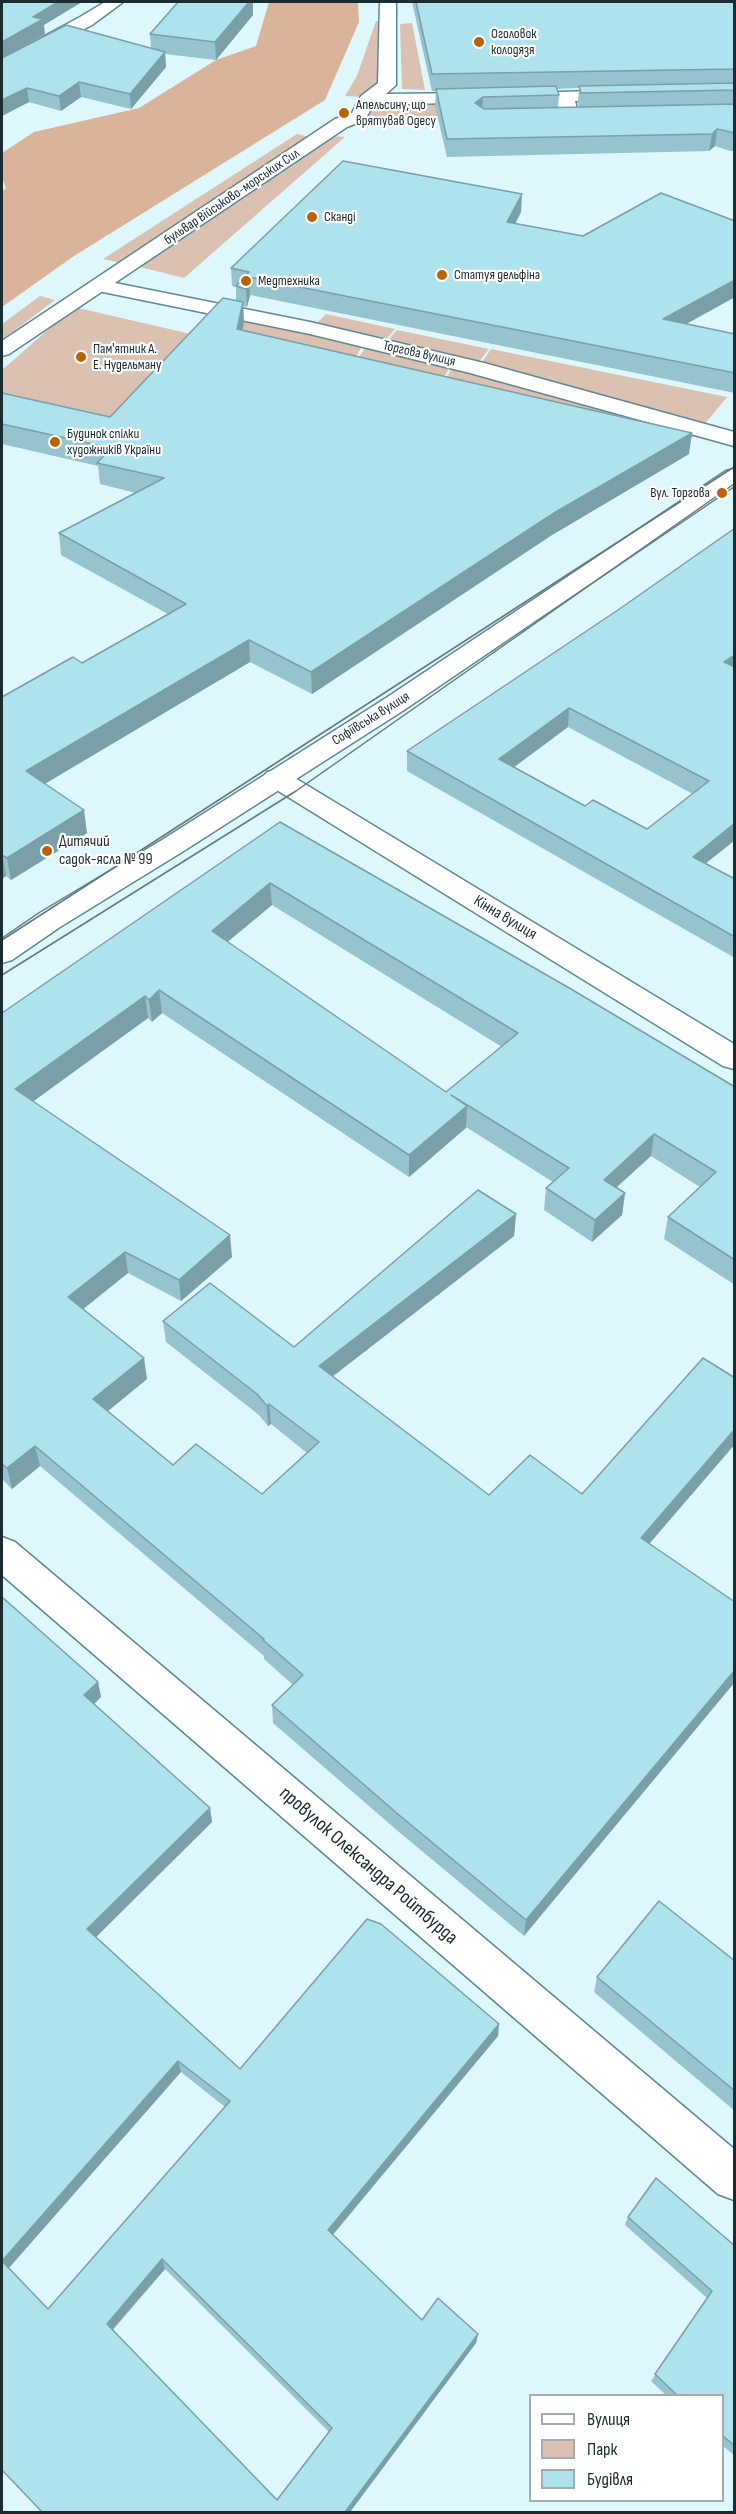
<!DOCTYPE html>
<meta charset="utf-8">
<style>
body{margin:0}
#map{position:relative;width:736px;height:2514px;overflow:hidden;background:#ddf7fc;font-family:"Sofia Sans Condensed",sans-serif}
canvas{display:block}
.frame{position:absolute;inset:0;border:3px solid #1b2c30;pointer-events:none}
.legend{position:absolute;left:529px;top:2394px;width:195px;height:108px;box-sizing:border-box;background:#fff;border:2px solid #a4abac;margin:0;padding:8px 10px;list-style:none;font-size:18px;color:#1b2c30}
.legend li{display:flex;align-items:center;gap:12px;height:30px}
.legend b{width:30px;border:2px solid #a4abac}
</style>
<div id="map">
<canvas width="736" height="2514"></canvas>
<div class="frame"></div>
<ul class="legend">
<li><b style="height:8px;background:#fff"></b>Вулиця</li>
<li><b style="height:16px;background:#dac1b1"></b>Парк</li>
<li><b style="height:16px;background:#aee3ee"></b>Будівля</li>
</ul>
</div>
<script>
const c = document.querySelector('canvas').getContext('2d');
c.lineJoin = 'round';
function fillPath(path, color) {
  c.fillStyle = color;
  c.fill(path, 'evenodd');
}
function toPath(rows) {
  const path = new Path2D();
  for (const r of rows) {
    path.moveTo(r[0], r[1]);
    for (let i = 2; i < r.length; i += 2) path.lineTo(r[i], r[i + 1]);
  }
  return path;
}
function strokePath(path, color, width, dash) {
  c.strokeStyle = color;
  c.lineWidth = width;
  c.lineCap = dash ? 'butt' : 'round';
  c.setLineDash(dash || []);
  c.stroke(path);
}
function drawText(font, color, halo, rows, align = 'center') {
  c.font = font + ' "Sofia Sans Condensed",sans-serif';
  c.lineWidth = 4.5;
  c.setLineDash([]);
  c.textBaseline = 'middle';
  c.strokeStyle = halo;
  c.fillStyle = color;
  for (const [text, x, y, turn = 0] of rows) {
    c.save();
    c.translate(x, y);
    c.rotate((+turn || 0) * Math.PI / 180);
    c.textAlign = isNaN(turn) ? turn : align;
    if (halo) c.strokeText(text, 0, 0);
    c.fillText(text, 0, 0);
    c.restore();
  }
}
const green = toPath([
 [376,21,383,21,376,85,363,97,345,96,357,76],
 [412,23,425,90,402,89,400,24],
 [561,99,565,117,360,121,380,101],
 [297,134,313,138,126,264,103,259],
 [330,136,345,137,184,278,140,267],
 [40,296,55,300,2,340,2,324],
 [74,307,195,335,105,421,2,396,2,370],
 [326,314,395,329,384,342,314,326],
 [231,315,364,343,350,367,210,336],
 [397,330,489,349,478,363,386,342],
 [368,343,452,363,438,388,353,367],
 [491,349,727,397,703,426,480,365],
 [454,364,701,431,684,443,441,388]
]);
const forest = toPath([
 [269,2,358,2,359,22,325,100,74,256,2,307,2,191,6,188,2,178,2,153,34,132,139,108,216,60,256,46]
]);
const pedestrian = toPath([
 [380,2,396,2,396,85,386,94,479,93,485,94,488,98,485,102,373,105,365,120,347,127,9,354,2,356,2,341,335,119,352,113,361,96,378,83,380,2]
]);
const minor = toPath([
 [622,90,628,91,631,95,628,99,575,101,578,113,609,114,612,118,609,122,570,124,564,123,561,119,556,96,559,92,622,90],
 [100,280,310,322,484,363,734,432,734,446,470,373,310,334,93,290,90,286,93,282,100,280],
 [276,770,285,772,734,1044,734,1069,723,1066,267,784,263,778,267,772,276,770],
 [2,1537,15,1542,734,2149,734,2200,718,2194,2,1575,2,1537]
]);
const secondary = toPath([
 [105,2,123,2,92,25,2,71,2,59,80,17,105,2],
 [734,469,734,486,404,710,182,852,60,927,12,960,2,963,2,939,40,913,162,840,386,698,726,471,734,469]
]);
const tram = toPath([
 [2,940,734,467],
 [2,975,296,791,734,484]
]);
const wall = toPath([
 [412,2,735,2,735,151,730,151,715,146,709,151,447,157,435,106,436,91,432,91],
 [579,88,578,103,579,107,558,107,559,95,557,89],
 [253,15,216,60,165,54,166,67,131,109,81,97,61,111,29,102,2,116,2,58,151,48,150,34],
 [521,212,515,224,735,297,686,324,735,334,735,393,250,295,247,307,243,306,244,323,242,330,689,454,552,535,312,694,250,662,45,784,87,833,11,880,6,876,2,879,2,697,82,663,168,614,61,555,59,533,136,493,100,484,98,466,2,444,2,393,110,417,236,301,236,287,232,286,231,268],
 [735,528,735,840,706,863,735,879,735,958,407,771,407,751,618,610],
 [568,727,693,794,647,829,585,806,514,767],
 [280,822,735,1087,735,1285,664,1239,668,1217,700,1187,651,1156,617,1187,625,1193,622,1215,592,1242,544,1210,546,1188,553,1182,466,1127,409,1177,162,1013,152,1022,148,1018,33,1101,232,1257,181,1301,128,1273,83,1309,147,1379,108,1411,173,1465,262,1494,307,1453,271,1424,268,1426,259,1415,166,1342,163,1321,294,1347,516,1214,514,1236,333,1376,489,1495,582,1494,735,1378,735,1444,649,1544,524,1936,399,1832,273,1723,272,1705,293,1685,264,1659,264,1656,40,1466,12,1489,2,1479,2,1013],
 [272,905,502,1047,446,1092,227,942],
 [2,1597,98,1682,101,1697,94,1704,210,1808,212,1822,96,1937,240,2069,499,2024,498,2036,333,2235,422,2320,478,2334,476,2343,350,2512,2,2470],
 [181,2072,225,2107,48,2309,9,2268],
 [165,2269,329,2432,277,2500,113,2330],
 [735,1961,735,2111,594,1992,597,1977],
 [628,2217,735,2246,735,2456,723,2446,723,2396,667,2396,651,2381,707,2298,625,2225]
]);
const shadedWall = toPath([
 [58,2,82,2,44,25,45,34,2,58,2,42,33,17],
 [249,2,253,2,253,15,216,60,215,42],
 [165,52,166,67,131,109,130,94],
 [79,82,81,97,61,111,59,96],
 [27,88,29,102,2,116,2,100],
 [483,97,482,114,475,103],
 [717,129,715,146,709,151,712,134],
 [522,194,521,212,506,241,507,222],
 [249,277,250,295,247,307,246,289],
 [735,280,735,297,661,338,663,319],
 [243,302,244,323,238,350,237,329],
 [692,433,689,454,552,535,312,694,311,672,554,513],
 [249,640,250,662,29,793,26,771],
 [735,655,735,672,724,662],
 [569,708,568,727,498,779,499,759],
 [84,810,87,833,11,880,7,858],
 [735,823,735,840,690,876,693,857],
 [2,854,6,876,2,879],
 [270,883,272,905,213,954,212,931],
 [159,990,162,1013,152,1022,149,1000],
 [145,996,148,1018,20,1111,15,1089],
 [467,1106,466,1128,409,1177,409,1155],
 [654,1134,651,1156,601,1201,604,1180],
 [625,1193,622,1215,592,1242,595,1220],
 [516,1214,514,1236,319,1387,319,1366],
 [230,1235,232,1257,181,1301,179,1280],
 [125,1252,128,1273,72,1318,68,1297],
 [144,1358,147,1379,97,1420,93,1399],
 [269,1404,271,1424,268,1426,267,1406],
 [735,1429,735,1444,637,1558,641,1538],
 [35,1446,40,1466,12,1489,7,1468],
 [735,1670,735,1682,524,1936,526,1920],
 [98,1682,101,1697,88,1710,84,1695],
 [210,1808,212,1822,91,1942,87,1929],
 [499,2024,498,2036,328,2240,328,2230],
 [178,2061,181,2072,7,2270,2,2261],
 [162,2259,165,2269,110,2332,107,2324],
 [478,2334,476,2343,350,2512,345,2512]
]);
const building = toPath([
 [2,2,58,2,33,17,43,19,2,42,2,2],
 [178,2,249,2,215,42,150,34,178,2],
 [416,2,735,2,735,69,432,74,416,2],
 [66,25,165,52,130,94,79,82,59,96,27,88,2,100,2,58,66,25],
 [735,83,735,90,581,93,579,86,735,83],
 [556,86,559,95,483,97,475,103,484,109,735,104,735,133,717,129,712,134,447,139,436,89,556,86],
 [343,161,522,194,507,222,583,236,661,193,735,221,735,280,663,319,735,334,735,373,249,277,246,289,236,286,249,272,231,268,343,161],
 [223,298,243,302,237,329,692,433,554,513,311,672,249,640,26,771,84,810,7,858,2,855,2,697,73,657,82,663,186,604,59,533,164,478,97,463,111,448,2,424,2,393,110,417,223,298],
 [735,528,735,655,724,662,735,667,735,823,693,857,735,879,735,937,407,751,618,610,735,528],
 [569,708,709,781,647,829,593,800,585,806,499,759,569,708],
 [280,822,571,989,735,1087,735,1260,668,1217,716,1172,654,1134,604,1180,625,1193,595,1220,546,1188,569,1168,451,1095,467,1106,409,1155,159,990,149,1000,145,996,15,1089,230,1235,179,1280,125,1252,68,1297,144,1358,93,1399,173,1465,196,1444,262,1494,319,1442,269,1404,267,1406,257,1394,163,1321,210,1283,294,1347,478,1190,516,1214,319,1366,489,1495,530,1455,582,1494,703,1358,735,1378,735,1429,641,1538,735,1602,735,1670,526,1920,399,1815,272,1705,303,1675,263,1640,264,1639,35,1446,7,1468,2,1464,2,1013,280,822],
 [270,883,518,1033,446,1092,212,931,270,883],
 [2,1597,98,1682,84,1695,210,1808,87,1929,240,2069,367,1919,381,1924,499,2024,328,2230,422,2320,438,2298,478,2334,345,2512,42,2512,2,2470,2,2261,48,2309,230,2101,178,2061,2,2261,2,1597],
 [162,2259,332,2428,277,2500,107,2324,162,2259],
 [659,1901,735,1961,735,2091,597,1977,659,1901],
 [656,2178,735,2246,735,2257,734,2258,735,2258,735,2446,723,2436,723,2396,678,2396,655,2374,712,2291,628,2217,656,2178]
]);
const markers = [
 [479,42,6,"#bc6204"],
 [344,113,6,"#bc6204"],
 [312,217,6,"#bc6204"],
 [442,275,6,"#bc6204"],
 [246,281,6,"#bc6204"],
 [81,357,6,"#bc6204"],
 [55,442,6,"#bc6204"],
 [722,493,6,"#bc6204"],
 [47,851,6,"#bc6204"]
];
const farPoinames = [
 ["Оголовок",491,34],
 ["колодязя",491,50],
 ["Апельсину, що",356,105],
 ["врятував Одесу",356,121],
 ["Сканді",324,217],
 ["Статуя дельфіна",454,275],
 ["Медтехника",258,281],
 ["Пам'ятник А.",93,349],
 ["Е. Нудельману",93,365],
 ["Будинок спілки",67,434],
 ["художників України",67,450],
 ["Вул. Торгова",710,493,"right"]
];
const farStreetnames = [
 ["бульвар Військово-морських Сил",232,197,-34],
 ["Торгова вулиця",419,354,13],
 ["Софіївська вулиця",371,719,-32]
];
const poiNames = [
 ["Дитячий",59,842],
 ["садок-ясла № 99",59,860]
];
const streetNames = [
 ["Кінна вулиця",505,918,31]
];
const nearStreetnames = [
 ["провулок Олександра Ройтбурда",368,1866,41]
];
fillPath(green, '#dac1b1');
fillPath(forest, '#dab49a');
strokePath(pedestrian, '#608891', 3);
strokePath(minor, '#608891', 3);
strokePath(secondary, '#608891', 3);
fillPath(pedestrian, '#fff');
fillPath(minor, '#fff');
fillPath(secondary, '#fff');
strokePath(tram, '#64787d', 1.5);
fillPath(wall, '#96c3cd');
fillPath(shadedWall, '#7a9fa7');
fillPath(building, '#aee3ee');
strokePath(building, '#7a9fa7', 1.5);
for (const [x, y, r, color] of markers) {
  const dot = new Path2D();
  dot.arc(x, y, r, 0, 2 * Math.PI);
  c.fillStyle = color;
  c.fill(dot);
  strokePath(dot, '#fff', 2);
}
drawText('14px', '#1b2c30', '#fff', farPoinames, 'left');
drawText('14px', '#1b2c30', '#fff', farStreetnames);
drawText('16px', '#1b2c30', '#fff', poiNames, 'left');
drawText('16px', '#1b2c30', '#fff', streetNames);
drawText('20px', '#1b2c30', '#fff', nearStreetnames);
</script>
